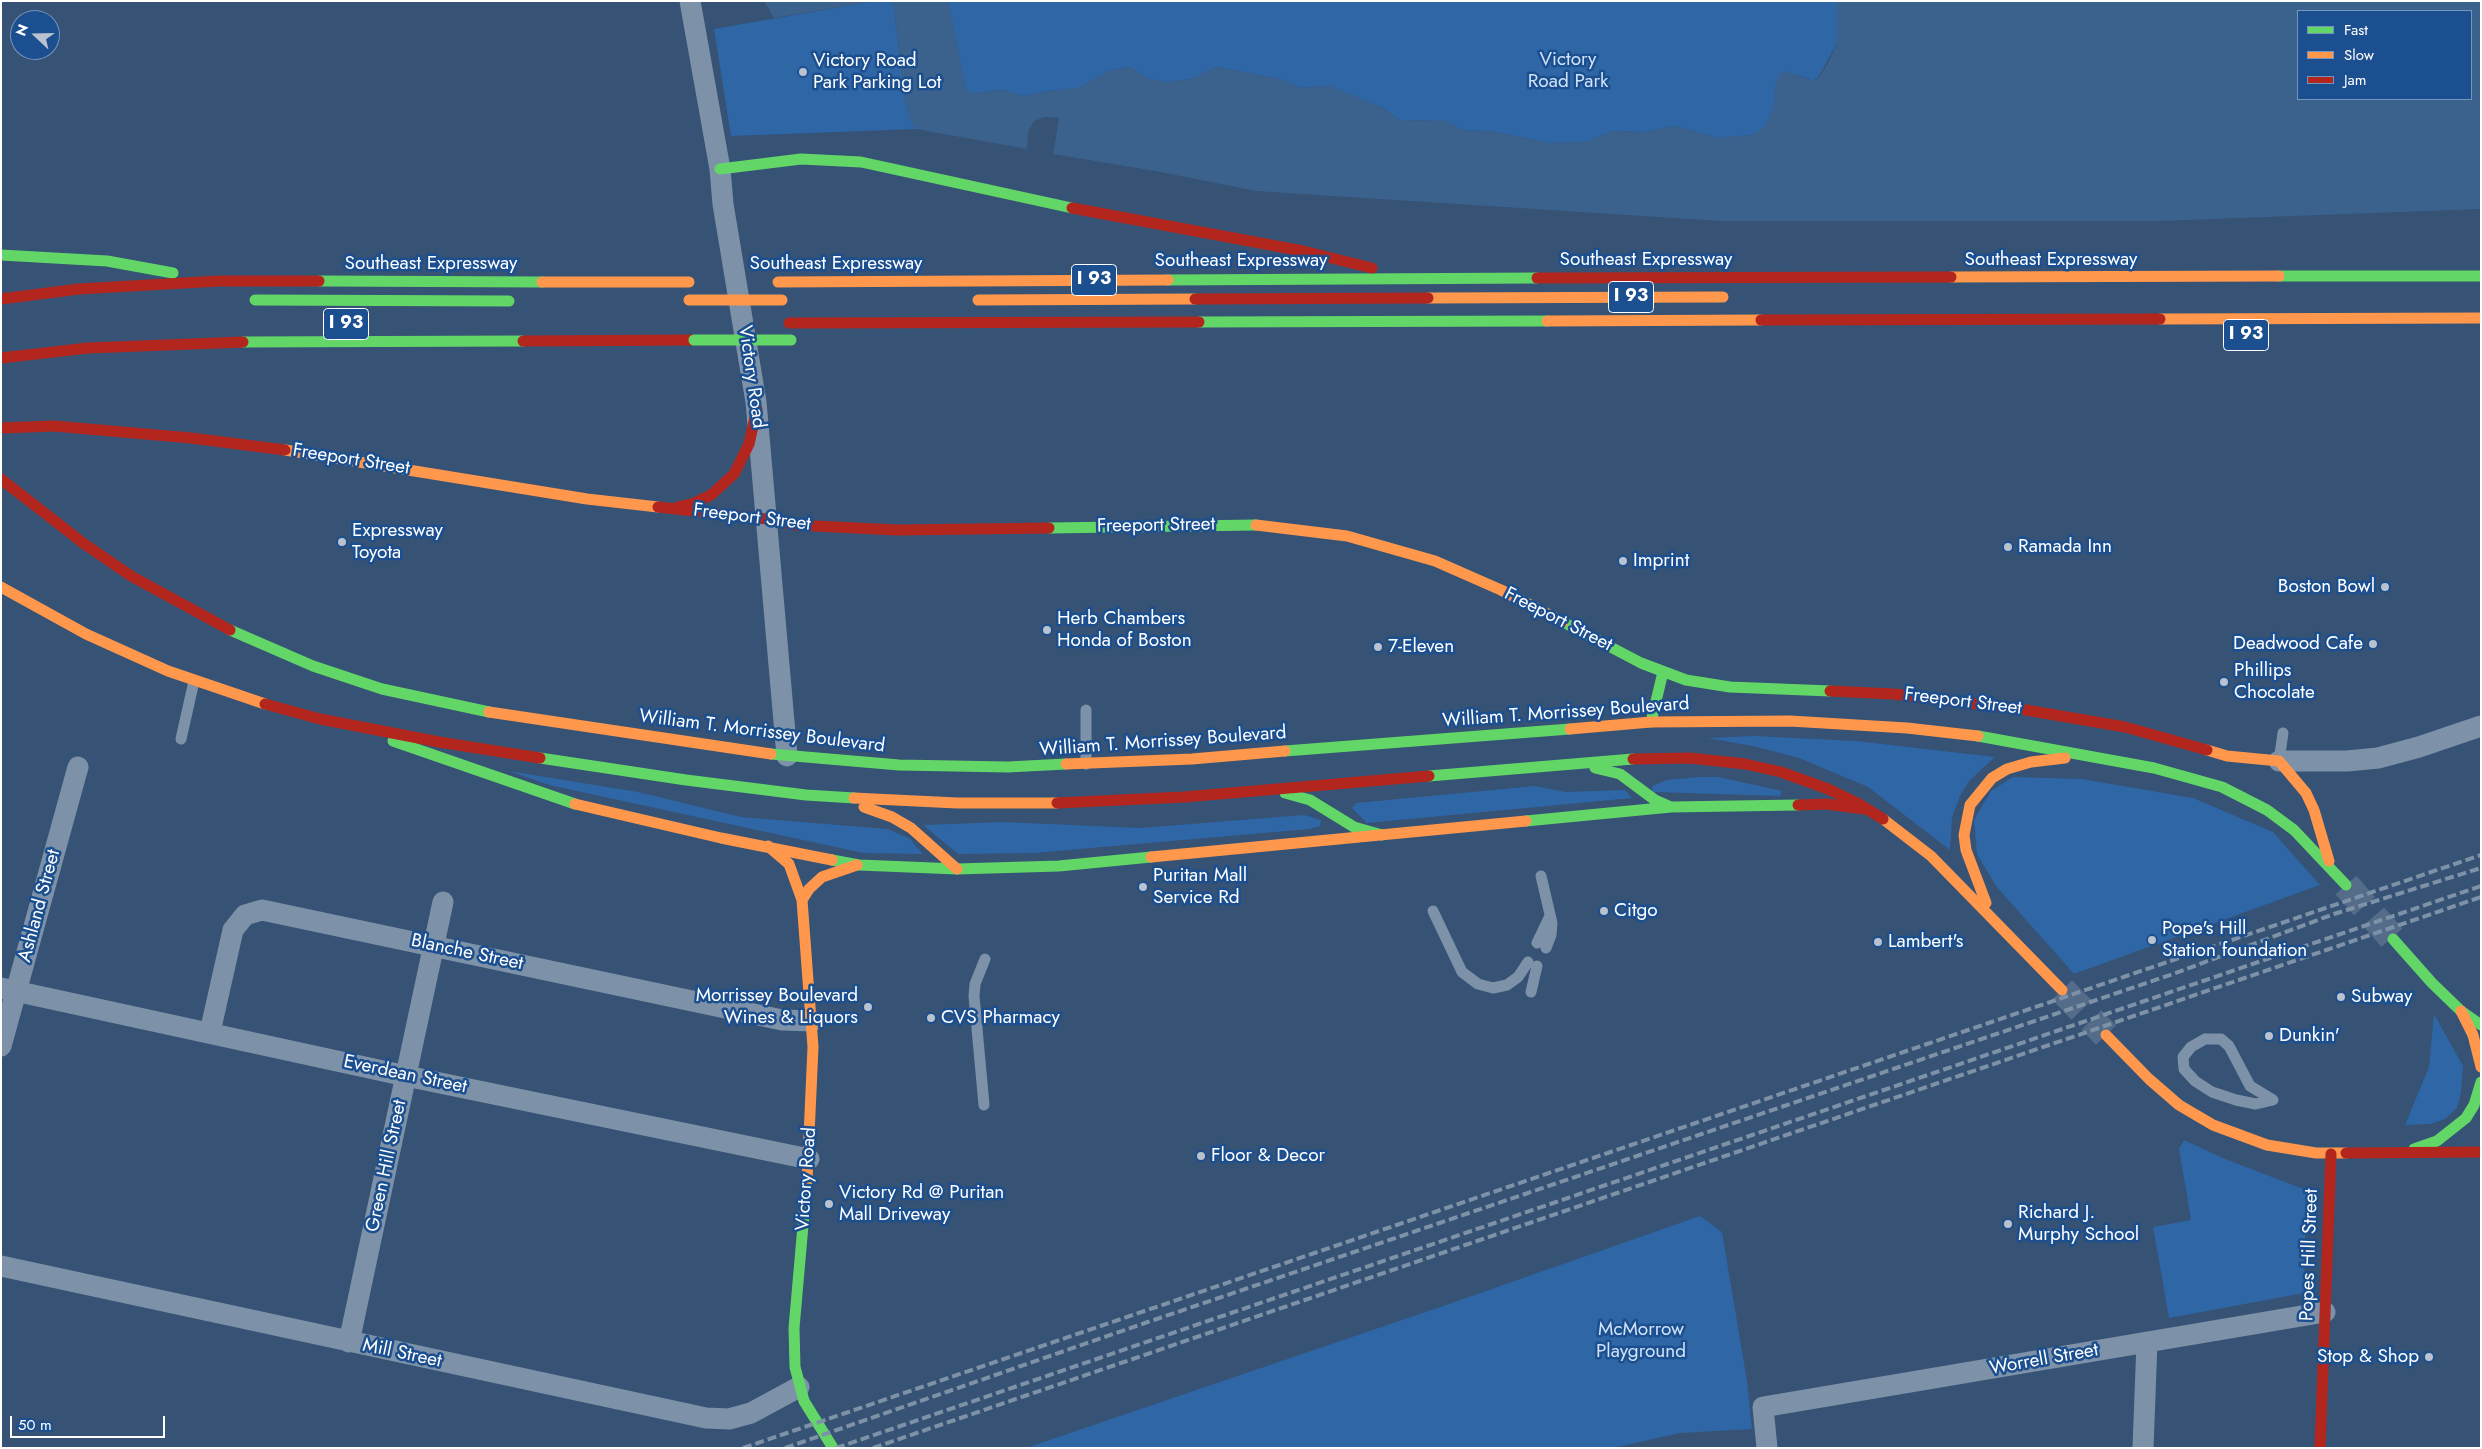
<!DOCTYPE html>
<style>
body{margin:0}
#map{position:relative;width:2482px;height:1449px;overflow:hidden;background:#365274;font-family:Jost,sans-serif}
canvas{display:block}
.frame{position:absolute;inset:0;border:2px solid #fff;pointer-events:none}
.legend{position:absolute;left:2297px;top:10px;width:175px;height:90px;box-sizing:border-box;background:#1b4f8f;border:1px solid #7695bc;margin:0;padding:6px 9px;list-style:none;font-size:15px;color:#fff}
.legend li{display:flex;align-items:center;gap:10px;height:25px}
.legend b{width:25px;border:1px solid #7695bc}
.north{position:absolute;left:10px;top:10px;width:50px;height:50px;box-sizing:border-box;background:#1b4f8f;border:1px solid #7695bc;border-radius:50%;rotate:291deg;font-size:14px;font-weight:700;line-height:20px;text-align:center;color:#fff}
.north::after{content:'';display:block;margin:auto;width:18px;height:22px;background:#b9c2ce;clip-path:polygon(50% 0,100% 100%,50% 72%,0 100%)}
.scale{position:absolute;left:10px;top:1416px;width:155px;height:22px;box-sizing:border-box;border:2px solid #fff;border-top:0;padding-left:6px;font-size:15px;line-height:18px;white-space:nowrap;color:#fff;-webkit-text-stroke:4px #1b4f8f;paint-order:stroke}
</style>
<div id="map">
<canvas width="2482" height="1449"></canvas>
<div class="frame"></div>
<ul class="legend">
<li><b style="height:6px;background:#63d668"></b>Fast</li>
<li><b style="height:6px;background:#ff974d"></b>Slow</li>
<li><b style="height:6px;background:#b3261e"></b>Jam</li>
</ul>
<div class="north">N</div>
<div class="scale">50 m</div>
</div>
<script>
const c = document.querySelector('canvas').getContext('2d');
c.lineJoin = 'round';
function fillPath(path, color) {
  c.fillStyle = color;
  c.fill(path, 'evenodd');
}
function toPath(rows) {
  const path = new Path2D();
  for (const r of rows) {
    path.moveTo(r[0], r[1]);
    for (let i = 2; i < r.length; i += 2) path.lineTo(r[i], r[i + 1]);
  }
  return path;
}
function strokePath(path, color, width, dash) {
  c.strokeStyle = color;
  c.lineWidth = width;
  c.lineCap = dash ? 'butt' : 'round';
  c.setLineDash(dash || []);
  c.stroke(path);
}
function drawText(font, color, halo, rows, align = 'center') {
  c.font = font + ' Jost,sans-serif';
  c.lineWidth = 5;
  c.setLineDash([]);
  c.textBaseline = 'middle';
  c.strokeStyle = halo;
  c.fillStyle = color;
  for (const [text, x, y, turn = 0] of rows) {
    c.save();
    c.translate(x, y);
    c.rotate((+turn || 0) * Math.PI / 180);
    c.textAlign = isNaN(turn) ? turn : align;
    if (halo) c.strokeText(text, 0, 0);
    c.fillText(text, 0, 0);
    c.restore();
  }
}
const green = toPath([
 [875,1,893,1,905,100,911,121,916,129,731,136,714,29],
 [948,1,1837,1,1839,20,1837,43,1819,76,1813,81,1798,75,1774,88,1775,102,1766,126,1752,135,1717,138,1675,126,1645,132,1614,131,1585,142,1547,143,1497,132,1462,130,1446,121,1400,120,1383,108,1329,86,1301,88,1280,79,1216,67,1191,79,1167,82,1149,79,1130,67,1108,71,1079,88,1050,91,1023,96,1004,90,974,93,966,91],
 [1754,736,1856,741,1995,757,1969,781,1960,796,1952,818,1950,850,1868,787,1799,758,1753,746,1707,738],
 [509,771,638,792,741,817,887,829,909,838,923,854,863,853,549,785],
 [1699,777,1718,777,1782,791,1780,796,1653,792,1652,786,1667,780],
 [2013,777,2082,779,2193,798,2273,832,2320,885,2074,974,1996,886,1977,854,1974,820,1991,791],
 [1535,786,1566,792,1625,790,1632,798,1367,823,1352,808,1356,803],
 [1304,815,1321,820,1320,826,1310,829,1034,853,958,854,923,825,1003,822,1140,828],
 [2434,1014,2463,1066,2461,1093,2457,1108,2445,1119,2430,1124,2405,1125,2429,1067],
 [2184,1140,2225,1159,2306,1190,2304,1293,2169,1318,2153,1227,2191,1220,2179,1149],
 [1700,1216,1722,1232,1747,1381,1752,1429,1680,1433,1613,1448,1026,1448,1449,1304]
]);
const water = toPath([
 [764,1,875,1,774,18],
 [893,1,948,1,966,91,974,93,1004,90,1023,96,1050,91,1079,88,1108,71,1131,67,1149,79,1167,82,1191,79,1216,67,1280,79,1301,88,1329,86,1383,108,1400,120,1446,121,1462,130,1497,132,1547,143,1585,142,1614,131,1645,132,1675,126,1717,138,1752,135,1766,126,1775,102,1774,88,1779,75,1785,71,1813,81,1820,76,1829,61,1837,43,1837,1,2481,1,2481,209,2160,221,1720,221,1256,191,1155,171,1053,154,1059,118,1045,117,1034,121,1028,132,1027,149,916,129,911,121,905,100],
 [2298,11,2471,11,2471,99,2298,99]
]);
const primaryTunnel = toPath([
 [2346,885,2393,939],
 [2062,990,2106,1035]
]);
const lane = toPath([
 [181,739,194,681],
 [2279,761,2283,733],
 [1086,764,1086,710],
 [1541,876,1552,923,1551,935,1546,948],
 [1433,911,1462,972,1478,984,1493,988,1507,985,1518,977,1528,962],
 [1537,943,1550,916],
 [1531,992,1537,966],
 [2205,1039,2221,1039,2229,1046,2250,1086,2273,1100,2256,1104,2236,1100,2212,1092,2195,1081,2184,1069,2183,1057,2191,1047,2205,1039],
 [984,1105,974,996,975,984,985,959]
]);
const street = toPath([
 [690,1,720,169,723,204,756,402,787,756],
 [2279,761,2347,761,2378,758,2419,747,2481,726],
 [1,988,406,1076,809,1159],
 [210,1032,233,930,245,915,262,910,782,1020,812,1021],
 [1,1046,78,767],
 [1,1266,706,1418,729,1419,751,1413,799,1387],
 [349,1342,443,902],
 [1767,1448,1763,1407,2325,1312],
 [2143,1448,2147,1342]
]);
const fast = toPath([
 [720,169,801,159,861,162,1072,208],
 [1,255,107,261,173,273],
 [2279,276,2481,276],
 [1168,280,1537,278],
 [319,281,542,282],
 [255,300,509,301],
 [1199,322,1547,321],
 [243,342,523,341],
 [1049,528,1256,525],
 [1563,622,1641,663,1686,680,1730,687,1830,691],
 [230,630,313,666,382,689,489,712],
 [1651,722,1663,672],
 [1978,736,2154,768,2222,787,2267,810,2294,830,2346,885],
 [393,741,575,804],
 [1285,751,1570,729],
 [771,754,899,765,1008,767,1066,764],
 [540,758,686,780,806,795,854,798],
 [1595,768,1620,774,1655,800,1671,807],
 [1429,776,1633,759],
 [1285,793,1310,800,1354,827,1382,835],
 [1526,821,1671,807,1798,805],
 [832,860,859,865,957,869,1059,866,1151,857],
 [2393,939,2432,983,2461,1011,2481,1025],
 [2414,1149,2437,1141,2466,1118,2474,1105,2481,1082],
 [807,1180,794,1328,795,1367,804,1401,833,1448]
]);
const slow = toPath([
 [1951,277,2279,276],
 [542,282,689,282],
 [778,282,1168,280],
 [1428,298,1723,297],
 [978,300,1195,299],
 [2160,319,2481,318],
 [1547,321,1761,320],
 [285,450,587,499,658,507],
 [1256,525,1347,536,1435,561,1501,590,1563,622],
 [1,587,86,634,168,671,265,704],
 [489,712,771,754],
 [1570,729,1651,722,1790,721,1907,728,1978,736],
 [2207,750,2227,756,2279,761,2306,793,2314,810,2329,861],
 [1066,764,1192,759,1285,751],
 [854,798,957,803,1057,803],
 [575,804,721,838,832,860],
 [864,807,892,817,911,828,957,869],
 [1883,819,1931,856,2062,990],
 [768,846,789,864,802,900,813,1047,807,1180],
 [1151,857,1526,821],
 [802,900,809,889,822,877,857,865],
 [1986,903,1966,850,1964,835,1970,805,1992,778,2007,769,2031,762,2065,758],
 [2461,1011,2473,1035,2481,1067],
 [2106,1035,2149,1079,2179,1105,2213,1125,2267,1145,2316,1153,2346,1153]
]);
const jam = toPath([
 [1072,208,1303,251,1372,268],
 [1537,278,1951,277],
 [1,299,79,289,219,281,319,281],
 [1195,299,1428,298],
 [1761,320,2160,319],
 [789,323,1199,322],
 [523,341,694,340],
 [1,358,88,348,243,342],
 [1,428,54,426,191,438,285,450],
 [1,479,83,543,131,576,230,630],
 [658,507,767,519,794,525,897,530,1049,528],
 [678,507,692,504,711,495,734,474,749,444,757,409],
 [1830,691,1893,694,2020,709,2125,727,2207,750],
 [265,704,320,719,439,742,540,758],
 [1633,759,1690,758,1745,764,1781,772,1828,789,1859,804,1883,819],
 [1057,803,1184,797,1429,776],
 [1798,805,1826,804,1864,809],
 [2346,1153,2481,1152],
 [2320,1448,2331,1154]
]);
const rail = toPath([
 [743,1448,2481,855],
 [785,1448,1145,1323,2173,974,2334,914,2481,868],
 [836,1448,2481,886],
 [873,1448,2481,897]
]);
const fastBridge = toPath([
 [694,340,791,340]
]);
const slowBridge = toPath([
 [689,300,782,300]
]);
const markers = [
 [803,72,5,"#b9c2ce"],
 [342,542,5,"#b9c2ce"],
 [2008,547,5,"#b9c2ce"],
 [1623,561,5,"#b9c2ce"],
 [2385,587,5,"#b9c2ce"],
 [1047,630,5,"#b9c2ce"],
 [2373,644,5,"#b9c2ce"],
 [1378,647,5,"#b9c2ce"],
 [2224,682,5,"#b9c2ce"],
 [1143,887,5,"#b9c2ce"],
 [1604,911,5,"#b9c2ce"],
 [2152,940,5,"#b9c2ce"],
 [1878,942,5,"#b9c2ce"],
 [2341,997,5,"#b9c2ce"],
 [868,1007,5,"#b9c2ce"],
 [931,1018,5,"#b9c2ce"],
 [2269,1036,5,"#b9c2ce"],
 [1201,1156,5,"#b9c2ce"],
 [829,1204,5,"#b9c2ce"],
 [2008,1224,5,"#b9c2ce"],
 [2429,1357,5,"#b9c2ce"]
];
const shields = [
 [1094,280,45],
 [1631,297,45],
 [346,324,45],
 [2246,335,45]
];
const shieldNames = [
 ["I 93",1094,280],
 ["I 93",1631,297],
 ["I 93",346,324],
 ["I 93",2246,335]
];
const parkNames = [
 ["Victory",1568,60],
 ["Road Park",1568,82],
 ["McMorrow",1641,1330],
 ["Playground",1641,1352]
];
const poiNames = [
 ["Victory Road",813,61],
 ["Park Parking Lot",813,83],
 ["Expressway",352,531],
 ["Toyota",352,553],
 ["Ramada Inn",2018,547],
 ["Imprint",1633,561],
 ["Boston Bowl",2375,587,"right"],
 ["Herb Chambers",1057,619],
 ["Honda of Boston",1057,641],
 ["Deadwood Cafe",2363,644,"right"],
 ["7-Eleven",1388,647],
 ["Phillips",2234,671],
 ["Chocolate",2234,693],
 ["Puritan Mall",1153,876],
 ["Service Rd",1153,898],
 ["Citgo",1614,911],
 ["Pope's Hill",2162,929],
 ["Station foundation",2162,951],
 ["Lambert's",1888,942],
 ["Morrissey Boulevard",858,996,"right"],
 ["Wines & Liquors",858,1018,"right"],
 ["Subway",2351,997],
 ["CVS Pharmacy",941,1018],
 ["Dunkin'",2279,1036],
 ["Floor & Decor",1211,1156],
 ["Victory Rd @ Puritan",839,1193],
 ["Mall Driveway",839,1215],
 ["Richard J.",2018,1213],
 ["Murphy School",2018,1235],
 ["Stop & Shop",2419,1357,"right"]
];
const streetNames = [
 ["Southeast Expressway",1646,260],
 ["Southeast Expressway",2051,260],
 ["Southeast Expressway",1241,261],
 ["Southeast Expressway",431,264],
 ["Southeast Expressway",836,264],
 ["Victory Road",751,377,82],
 ["Freeport Street",351,460,9],
 ["Freeport Street",752,518,7],
 ["Freeport Street",1156,526,-1],
 ["Freeport Street",1558,620,27],
 ["Freeport Street",1963,702,7],
 ["William T. Morrissey Boulevard",1566,713,-4],
 ["William T. Morrissey Boulevard",762,732,7],
 ["William T. Morrissey Boulevard",1163,742,-4],
 ["Ashland Street",40,906,-75],
 ["Blanche Street",467,953,12],
 ["Everdean Street",405,1075,12],
 ["Green Hill Street",387,1166,-78],
 ["Victory Road",807,1179,-86],
 ["Popes Hill Street",2310,1255,-88],
 ["Mill Street",402,1354,12],
 ["Worrell Street",2044,1360,-10]
];
fillPath(green, '#2f66a5');
fillPath(water, '#3b618d');
strokePath(primaryTunnel, '#546c89', 28, [28, 14]);
strokePath(lane, '#7d92a8', 11);
strokePath(street, '#7d92a8', 21);
strokePath(fast, '#63d668', 11);
strokePath(slow, '#ff974d', 11);
strokePath(jam, '#b3261e', 11);
strokePath(rail, '#7e92a7', 4, [9, 4]);
strokePath(fastBridge, '#63d668', 11);
strokePath(slowBridge, '#ff974d', 11);
for (const [x, y, r, color] of markers) {
  const dot = new Path2D();
  dot.arc(x, y, r, 0, 2 * Math.PI);
  c.fillStyle = color;
  c.fill(dot);
  strokePath(dot, '#1b4f8f', 2);
}
for (const [x, y, w] of shields) {
  const box = new Path2D();
  box.roundRect(x - w / 2, y - 15.5, w, 31, 4);
  c.fillStyle = '#1b4f8f';
  c.fill(box);
  strokePath(box, '#fff', 1);
}
drawText('bold 18px', '#fff', null, shieldNames);
drawText('19px', '#cfe3fa', '#1b4f8f', parkNames);
drawText('19px', '#fff', '#1b4f8f', poiNames, 'left');
drawText('19px', '#fff', '#1b4f8f', streetNames);
</script>
